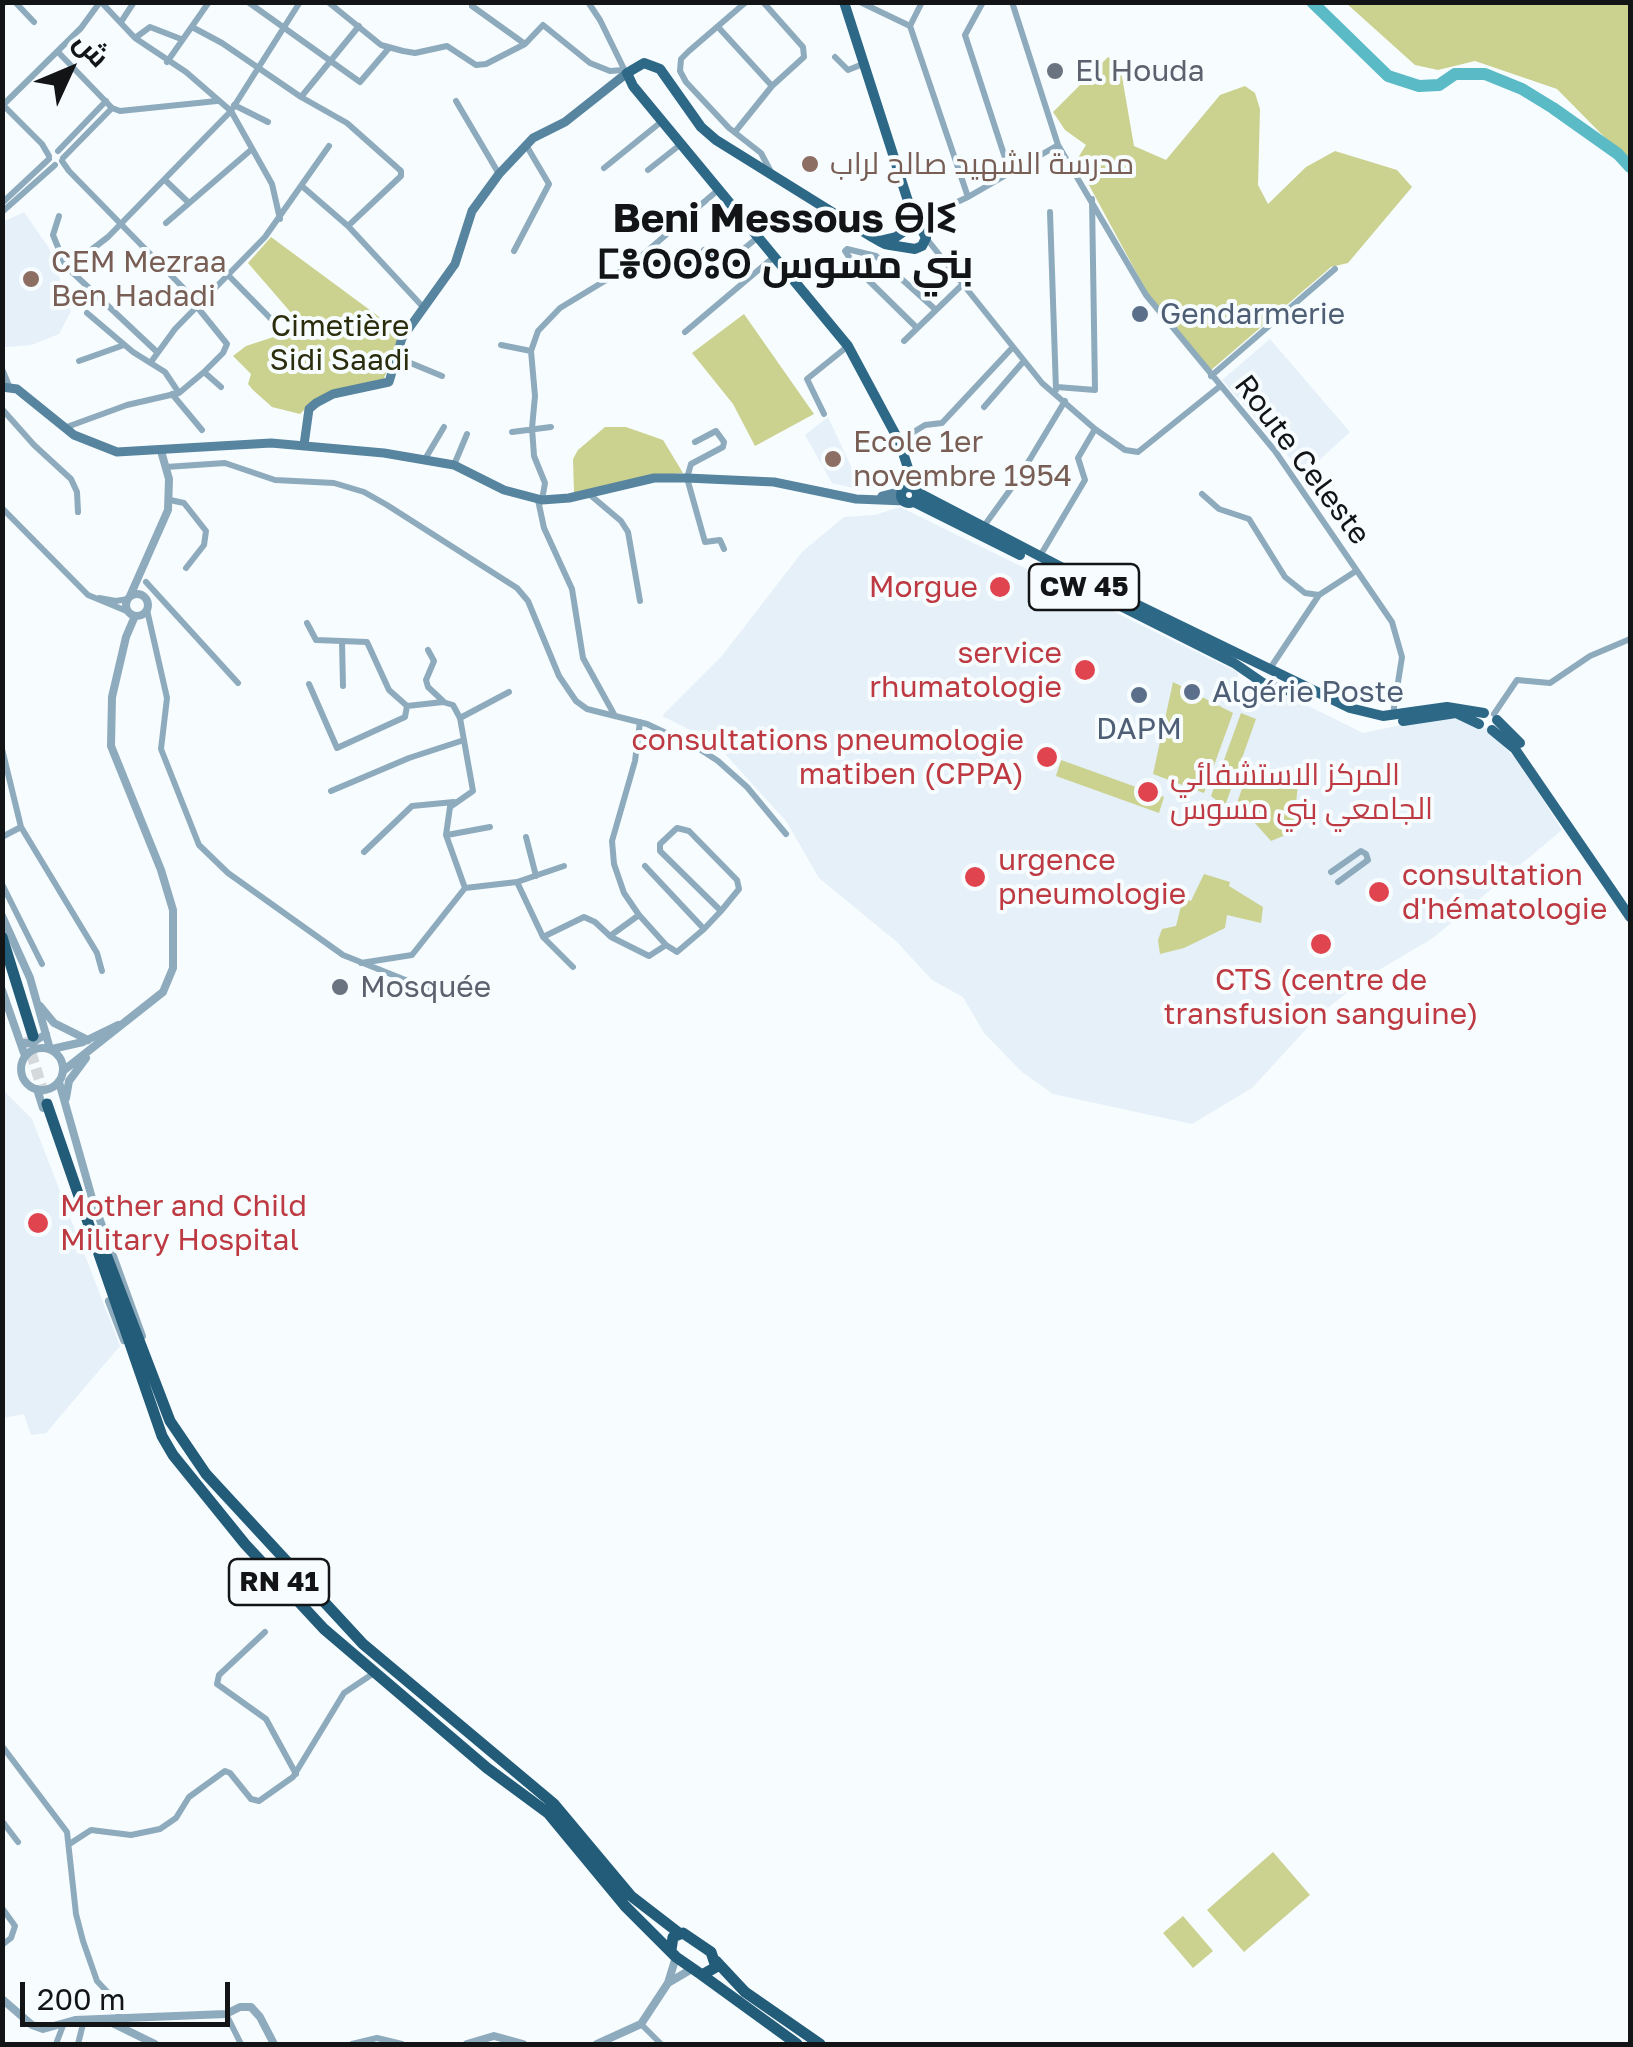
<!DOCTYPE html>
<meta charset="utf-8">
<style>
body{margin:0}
#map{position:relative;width:1633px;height:2047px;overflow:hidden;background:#f7fcff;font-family:"Golos Text",Cairo,sans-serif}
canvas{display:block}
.frame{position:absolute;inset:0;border:5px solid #121415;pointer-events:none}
.north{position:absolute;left:20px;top:20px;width:100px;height:100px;-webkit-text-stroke:8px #f7fcff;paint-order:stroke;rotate:46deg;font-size:28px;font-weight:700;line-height:40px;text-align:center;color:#121415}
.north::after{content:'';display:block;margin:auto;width:35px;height:45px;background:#121415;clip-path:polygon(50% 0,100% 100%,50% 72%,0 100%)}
.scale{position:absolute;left:20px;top:1982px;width:210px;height:45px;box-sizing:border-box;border:5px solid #121415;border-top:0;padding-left:12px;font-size:30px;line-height:35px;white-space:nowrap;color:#121415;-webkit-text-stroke:8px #f7fcff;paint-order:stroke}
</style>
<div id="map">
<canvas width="1633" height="2047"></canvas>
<div class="frame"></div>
<div class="north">ش</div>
<div class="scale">200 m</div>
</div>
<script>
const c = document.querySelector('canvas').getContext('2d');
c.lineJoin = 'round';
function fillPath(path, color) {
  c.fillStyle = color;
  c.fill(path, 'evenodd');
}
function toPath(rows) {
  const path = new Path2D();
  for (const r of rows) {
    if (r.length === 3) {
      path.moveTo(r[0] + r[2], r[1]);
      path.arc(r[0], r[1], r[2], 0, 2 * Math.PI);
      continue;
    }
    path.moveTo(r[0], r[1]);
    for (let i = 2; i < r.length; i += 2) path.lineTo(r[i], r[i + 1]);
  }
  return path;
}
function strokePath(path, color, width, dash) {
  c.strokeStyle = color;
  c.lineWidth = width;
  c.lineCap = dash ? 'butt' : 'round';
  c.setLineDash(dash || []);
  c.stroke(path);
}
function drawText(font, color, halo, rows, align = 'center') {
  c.font = font + ' "Golos Text",Cairo,"Noto Sans Tifinagh",sans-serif';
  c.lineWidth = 8;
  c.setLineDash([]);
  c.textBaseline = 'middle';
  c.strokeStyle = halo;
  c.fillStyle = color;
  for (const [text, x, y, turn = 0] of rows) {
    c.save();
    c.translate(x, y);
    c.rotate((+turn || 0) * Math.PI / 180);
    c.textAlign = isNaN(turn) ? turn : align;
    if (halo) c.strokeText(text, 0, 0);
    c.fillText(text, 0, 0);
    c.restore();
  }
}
const built = toPath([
 [24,212,49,248,71,311,59,334,31,345,6,347,2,345,3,222],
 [1270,339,1350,432,1304,474,1222,380],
 [828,417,862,490,832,483,805,435],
 [900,507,1237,672,1241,686,1267,698,1272,699,1282,693,1363,733,1435,718,1458,719,1486,728,1519,762,1562,830,1433,938,1367,977,1320,1014,1252,1088,1192,1124,1053,1094,1022,1072,984,1033,963,997,932,980,897,942,819,878,786,821,726,755,704,737,662,716,721,657,803,551,844,517,875,515],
 [2,1089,32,1119,120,1346,46,1433,31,1435,24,1414,3,1418]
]);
const green = toPath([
 [1346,3,1630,3,1630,163,1557,89,1475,61,1438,70,1415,65],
 [1108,57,1120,65,1134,146,1166,160,1220,95,1245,86,1255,93,1260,109,1258,185,1268,204,1306,167,1335,151,1397,170,1412,187,1348,263,1331,267,1210,371,1149,296,1076,161,1086,145,1065,130,1053,112],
 [271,237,401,333,383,381,313,401,300,414,272,407,253,390,248,384,251,374,233,356,246,346,292,331,300,323,248,263],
 [744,314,814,414,755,446,733,404,692,353],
 [605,427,626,427,663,440,683,473,651,476,574,493,573,459,578,450],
 [1173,682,1233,713,1204,793,1153,774],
 [1241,713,1256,719,1226,803,1221,804,1211,796],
 [1061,760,1164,797,1159,813,1056,776],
 [1246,777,1288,779,1298,784,1293,832,1271,841,1237,803],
 [1204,874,1230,882,1229,886,1263,907,1261,923,1227,915,1225,928,1184,948,1160,954,1158,940,1162,929,1176,926,1183,898,1191,901],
 [1273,1852,1310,1895,1244,1952,1207,1910],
 [1183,1916,1213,1951,1193,1968,1163,1933]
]);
const river = toPath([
 [1312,2,1388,76,1419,86,1439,85,1455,74,1485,74,1522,89,1553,108,1618,154,1630,167]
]);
const trunkTunnel = toPath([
 [26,1037,47,1104]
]);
const minor = toPath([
 [15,2,34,22],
 [101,2,135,38,186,72,231,111,272,184,280,219],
 [248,2,360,82,389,48],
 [328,2,381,45,403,51,415,53,447,46,476,65,486,64,525,44,543,25,590,63,610,71,623,70],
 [588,2,600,20,625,71],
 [746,2,689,51,681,59,680,71,686,82,729,128,761,153,771,172],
 [860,2,910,26],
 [922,2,910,26,968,197],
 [983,2,965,35,1010,173],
 [1012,2,1058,145,1146,295,1275,451,1392,622,1402,657,1393,714],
 [2,5,5,2],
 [472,6,525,44],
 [121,22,134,2],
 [192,27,222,43,301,97,347,123,401,171,401,176,348,226],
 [719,28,772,86],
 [135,38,150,27,181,39],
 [58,52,112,108,120,111,217,101],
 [835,57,848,70,863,64],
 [167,62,209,2],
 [301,97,359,26],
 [456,101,499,174],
 [3,105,81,28,100,2],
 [3,105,42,144,49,156],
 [234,105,268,122],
 [735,132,772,86,804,57,803,47,763,2],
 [58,151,106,101],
 [63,158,112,108],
 [62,161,69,171,200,305],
 [604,168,661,122],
 [648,170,681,144],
 [165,180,188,202],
 [303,187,348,226,423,307],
 [2,203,49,159],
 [2,212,55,165],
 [1050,212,1056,390],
 [59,216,53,235,64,262,78,260,108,237,231,111,300,2],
 [914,222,968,197,1058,145],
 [166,223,252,149],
 [926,238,1042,383,1095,429,1125,450,1138,452,1219,387],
 [704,250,721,268,758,237],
 [514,251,549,184,526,145],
 [70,263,72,272,157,352],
 [229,276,275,323],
 [87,313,133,352,165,372,179,393],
 [917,328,858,270,845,251,847,249,876,256,936,310],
 [685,332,775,256],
 [904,341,964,283],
 [501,345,531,351],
 [396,357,442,376],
 [79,361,124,345],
 [151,362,175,329,265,237,329,146],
 [2,369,9,386],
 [204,372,221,387],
 [1211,376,1335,269],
 [1057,387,1095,390,1092,199],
 [172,394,202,430],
 [984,407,1023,362],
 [2,409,34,445,71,479,77,492,78,512],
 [824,414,807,379,848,346],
 [64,428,127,405,179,393,204,372,223,353,227,344,198,308],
 [512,432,551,427],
 [899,441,925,425,942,423,1013,347],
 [695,442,716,431,724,442,723,447,691,464,687,478,705,542,720,540,724,549],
 [425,459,444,427],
 [454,465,467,434],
 [166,467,225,463,275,480,334,483,364,492,387,505,517,588,528,601,559,676,576,701,587,709,647,724,698,748,718,761,747,787,786,834],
 [589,494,621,521,628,532,640,601],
 [1202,494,1219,509,1249,519,1285,577,1305,593,1319,595,1356,571],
 [170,500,184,503,206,531,204,545,186,568],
 [538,500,544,528,572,589,583,658,615,716],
 [542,500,545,483,534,456,532,428,535,396,531,351,538,331,560,308,631,265,718,190],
 [2,508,88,595,129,612],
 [984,526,1018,479,1065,401],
 [1040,556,1085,480,1078,458,1095,429],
 [146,582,238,683],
 [99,598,116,601,128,599],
 [147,610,167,698,161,749,199,845,228,873,343,955,448,997],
 [307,623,316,640,367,642,389,690,407,706,443,702,453,705,460,718,473,791,450,807,446,835,465,888],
 [342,642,343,686],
 [428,650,434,661,426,680,428,687,443,701],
 [1269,670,1319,595],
 [309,684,337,748,405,717,407,706],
 [1494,714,1517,680,1550,683,1590,656,1630,639],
 [460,718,509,692],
 [2,749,21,827,97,953,102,971],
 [331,791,409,758,464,740],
 [447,835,490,827],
 [2,837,21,827],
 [526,837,536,876],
 [364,852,412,806,454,802],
 [645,866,704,929],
 [1331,872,1361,851,1366,854,1368,860,1338,882],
 [517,882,564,866],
 [2,884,42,964],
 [639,915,666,945],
 [543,937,573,967],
 [611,937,649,956,666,945,677,952,704,929,721,911,739,889,737,880,689,831,677,828,660,844,660,851,721,911],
 [361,963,412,955,465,888,517,882,543,937,584,917,595,922,610,936,639,915,624,893,614,864,612,841,635,761,640,722],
 [265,1632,219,1675,217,1684,266,1719,296,1774],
 [2,1746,67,1832,76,1914,83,1941,97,1981,114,1999,120,2019],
 [2,1821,18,1842],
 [71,1843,91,1830,131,1835,160,1829,176,1818,189,1797,225,1771,230,1773,251,1799,259,1801,293,1777,344,1693,374,1673],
 [2,1908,15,1926,11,1938,2,1945],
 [226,2014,241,2044],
 [641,2024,661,2044],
 [56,2044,64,2023],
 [78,2044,84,2020],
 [352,2044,377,2038,402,2044]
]);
const tertiary = toPath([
 [137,605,11],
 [130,596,168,510,169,479,161,451],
 [2,916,30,978,50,1049],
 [2,990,25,1056],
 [40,1006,54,1023,88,1040],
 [21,1043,32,1043,46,1034],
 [42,1069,21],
 [52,1049,83,1042,118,1025],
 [63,1071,163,992,173,968,173,910,161,870,111,746,112,697,126,637,135,616],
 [59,1082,92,1198,142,1336],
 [37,1089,43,1108],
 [66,1098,69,1081,86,1058],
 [109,1301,124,1340],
 [668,1983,690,1970],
 [2,1999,32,2025,43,2029,75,2020,226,2014,240,2007,251,2007,260,2017,274,2044],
 [106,2020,155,2044],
 [467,2044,494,2036,523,2044],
 [597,2044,641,2024,668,1983,676,1957]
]);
const secondary = toPath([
 [2,387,17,389,74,435,117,452,271,443,384,453,454,465,504,490,542,500,569,498,654,478,687,478,774,482,856,499,905,501],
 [304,445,309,409,316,403,333,394,389,382,402,338,455,264,472,211,499,174,533,138,565,122,627,73],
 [882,496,902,491]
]);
const primary = toPath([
 [844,2,916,226],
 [879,241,896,237,912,226,921,228,926,238,922,246,915,249,890,245,885,244,879,241,872,237,716,140,701,127,660,69,644,63,627,73,633,86,848,346,899,441,915,489],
 [909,495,8],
 [917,492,1078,576,1350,708,1383,716,1447,707,1484,713],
 [914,502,1020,555],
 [1075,583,1234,663,1263,683,1306,696],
 [1497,720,1520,743],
 [1403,721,1456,713,1479,724],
 [1492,730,1515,749,1630,917]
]);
const trunk = toPath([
 [2,937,33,1036],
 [47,1104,162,1436,173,1455,245,1544,324,1629,487,1768,548,1813,625,1906,676,1957,702,1975,716,1967,711,1952,683,1933,673,1937,671,1950],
 [107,1257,170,1421,206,1474,363,1644,554,1804,631,1896,679,1933],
 [716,1961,745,1992,820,2044],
 [702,1975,797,2044]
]);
const markers = [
 [1055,71,10,"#6b7280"],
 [810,164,10,"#8d6e63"],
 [31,279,10,"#8d6e63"],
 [1140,314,10,"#5c6f8a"],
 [833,459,10,"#8d6e63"],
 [1000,587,12,"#e0444e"],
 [1085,670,12,"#e0444e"],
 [1192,692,10,"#5c6f8a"],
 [1139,695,10,"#5c6f8a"],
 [1047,757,12,"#e0444e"],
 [1148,792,12,"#e0444e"],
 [975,877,12,"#e0444e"],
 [1379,892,12,"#e0444e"],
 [1321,944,12,"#e0444e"],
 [340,987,10,"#6b7280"],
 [38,1223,12,"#e0444e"]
];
const shields = [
 [1084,587,110],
 [279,1582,100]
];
const shieldNames = [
 ["CW 45",1084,587],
 ["RN 41",279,1582]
];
const worshipNames = [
 ["El Houda",1075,71],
 ["Mosquée",360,987]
];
const educationNames = [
 ["مدرسة الشهيد صالح لراب",830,164],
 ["CEM Mezraa",51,262],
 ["Ben Hadadi",51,296],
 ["Ecole 1er",853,442],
 ["novembre 1954",853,476]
];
const serviceNames = [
 ["Gendarmerie",1160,314],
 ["Algérie Poste",1212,692],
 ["DAPM",1139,729,"center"]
];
const parkNames = [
 ["Cimetière",340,326],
 ["Sidi Saadi",340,360]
];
const streetNames = [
 ["Route Celeste",1302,460,53]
];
const healthNames = [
 ["Morgue",978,587,"right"],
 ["service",1062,653,"right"],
 ["rhumatologie",1062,687,"right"],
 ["consultations pneumologie",1024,740,"right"],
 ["matiben (CPPA)",1024,774,"right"],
 ["المركز الاستشفائي",1170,775],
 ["الجامعي بني مسوس",1170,809],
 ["urgence",998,860],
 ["pneumologie",998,894],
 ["consultation",1402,875],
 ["d'hématologie",1402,909],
 ["CTS (centre de",1321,980,"center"],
 ["transfusion sanguine)",1321,1014,"center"],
 ["Mother and Child",60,1206],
 ["Military Hospital",60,1240]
];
const districtNames = [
 ["Beni Messous ⴱⵏⵉ",785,219],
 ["ⵎⴻⵙⵙⵓⵙ بني مسوس",785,265]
];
fillPath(built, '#e5f0f9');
fillPath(green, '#cbd18e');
strokePath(river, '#5abbc7', 12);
strokePath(trunkTunnel, '#d5d9dc', 11, [11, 5.5]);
strokePath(minor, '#8eabbd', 6);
strokePath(tertiary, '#8eabbd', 8);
strokePath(secondary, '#57849e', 9);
strokePath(primary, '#2d6887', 10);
strokePath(trunk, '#225c79', 11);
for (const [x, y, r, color] of markers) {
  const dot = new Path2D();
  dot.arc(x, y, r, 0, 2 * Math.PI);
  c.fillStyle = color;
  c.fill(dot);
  strokePath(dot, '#f7fcff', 4);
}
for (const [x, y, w] of shields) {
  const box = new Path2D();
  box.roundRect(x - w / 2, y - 23, w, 46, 8);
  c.fillStyle = '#f7fcff';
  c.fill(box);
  strokePath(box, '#121415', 2.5);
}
drawText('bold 28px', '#121415', null, shieldNames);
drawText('30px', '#5b616d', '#f7fcff', worshipNames, 'left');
drawText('30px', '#785e54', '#f7fcff', educationNames, 'left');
drawText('30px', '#4e5e75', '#f7fcff', serviceNames, 'left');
drawText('30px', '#2b2d0d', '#f7fcff', parkNames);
drawText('30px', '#121415', '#f7fcff', streetNames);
drawText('30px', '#be3a42', '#f7fcff', healthNames, 'left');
drawText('bold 40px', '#121415', '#f7fcff', districtNames);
</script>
